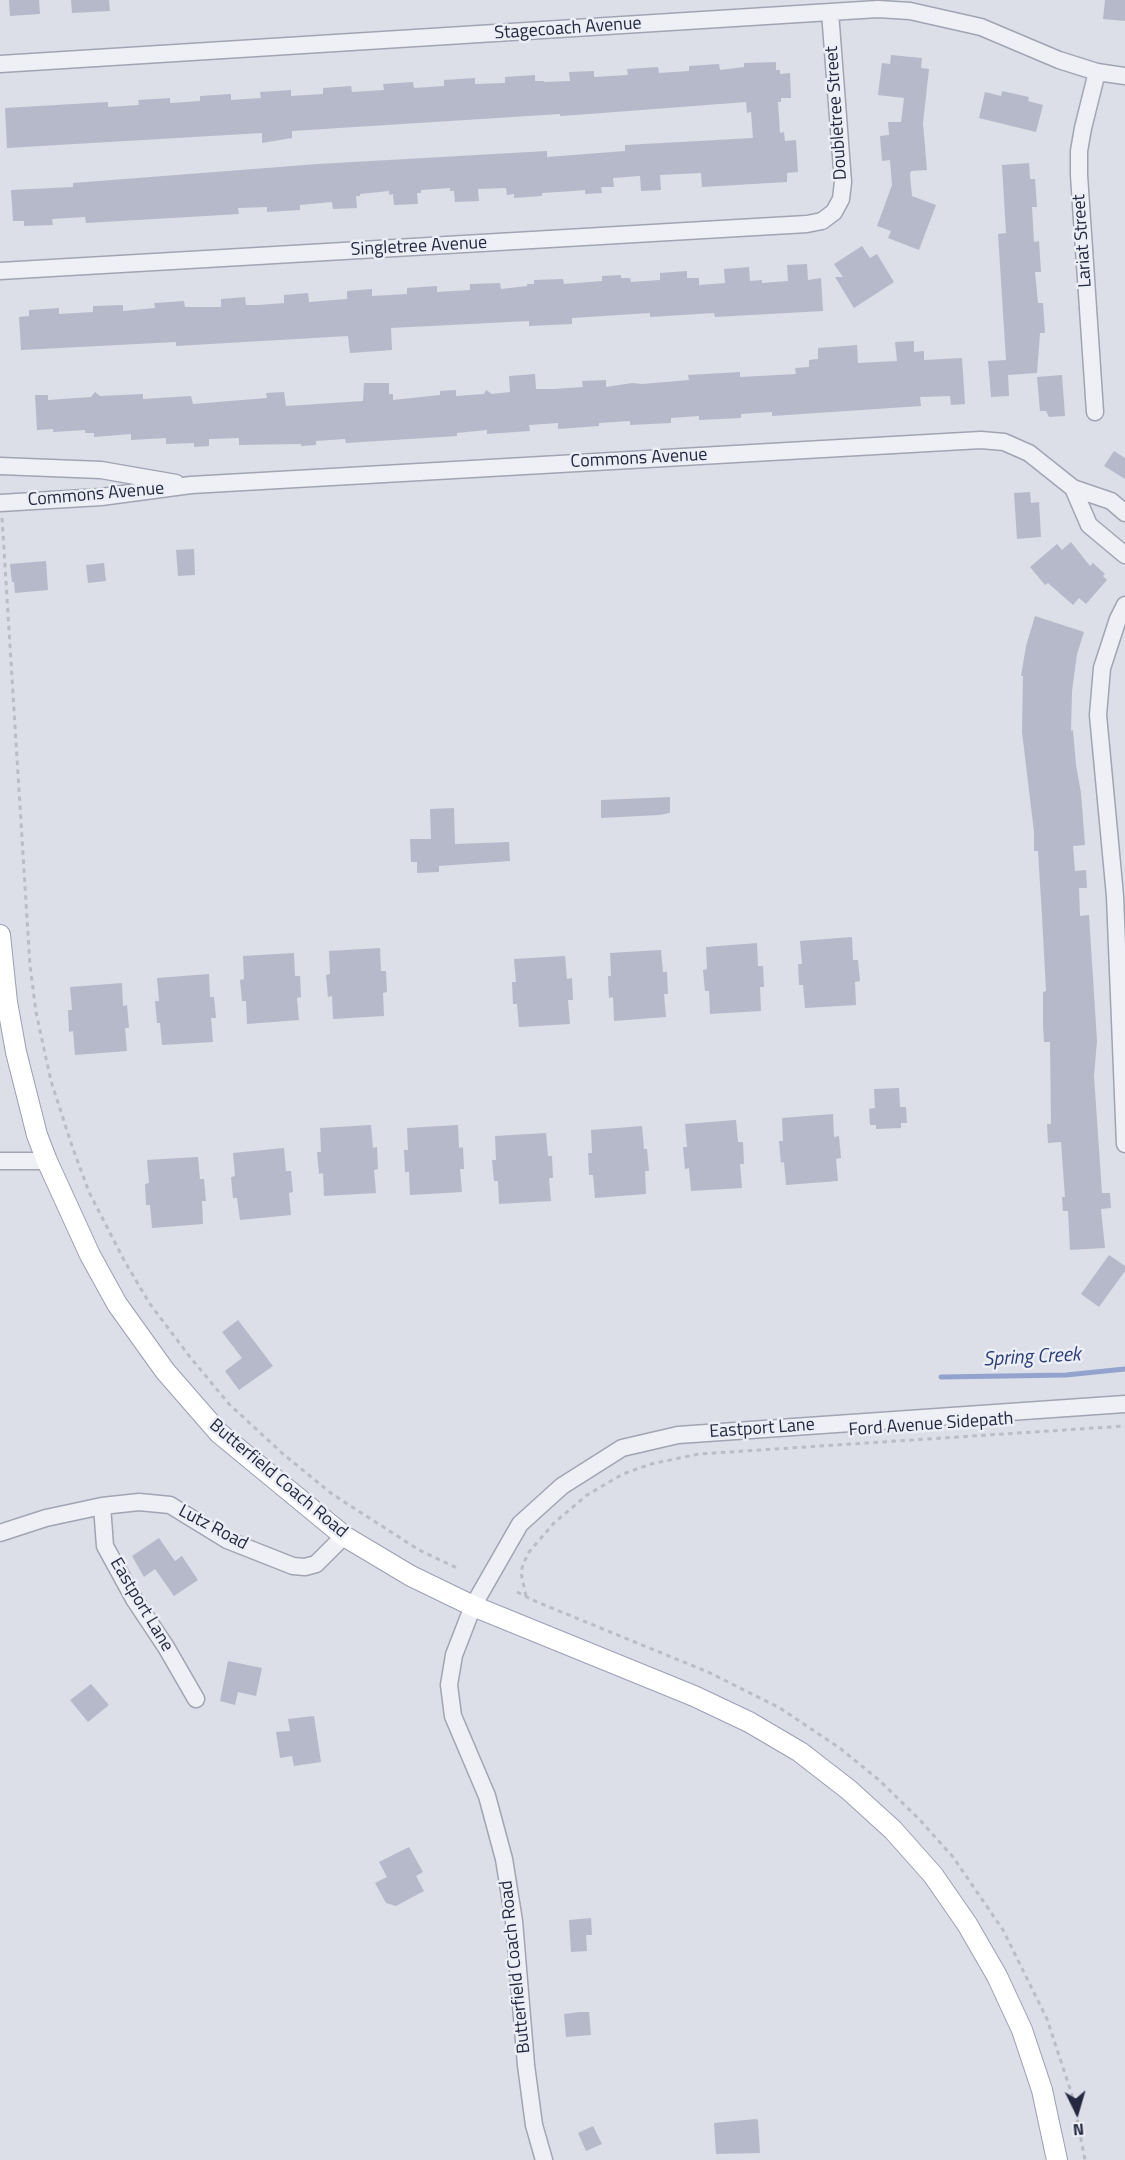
<!DOCTYPE html>
<style>
body{margin:0}
#map{position:relative;width:1125px;height:2160px;overflow:hidden;background:#dcdee8;font-family:"Titillium Web",sans-serif}
canvas{display:block}
.north{position:absolute;left:1047px;top:2082px;width:60px;height:60px;-webkit-text-stroke:4px #eceef6;paint-order:stroke;rotate:175deg;font-size:16px;font-weight:700;line-height:24px;text-align:center;color:#242940}
.north::after{content:'';display:block;margin:auto;width:21px;height:27px;background:#242940;clip-path:polygon(50% 0,100% 100%,50% 72%,0 100%)}
</style>
<div id="map">
<canvas width="1125" height="2160"></canvas>
<div class="north">N</div>
</div>
<script>
const c = document.querySelector('canvas').getContext('2d');
c.lineJoin = 'round';
function toPath(rows) {
  const path = new Path2D();
  for (const r of rows) {
    path.moveTo(r[0], r[1]);
    for (let i = 2; i < r.length; i += 2) path.lineTo(r[i], r[i + 1]);
  }
  return path;
}
function strokePath(path, color, width, dash) {
  c.strokeStyle = color;
  c.lineWidth = width;
  c.lineCap = dash ? 'butt' : 'round';
  c.setLineDash(dash || []);
  c.stroke(path);
}
function fillPath(path, color) {
  c.fillStyle = color;
  c.fill(path, 'evenodd');
}
function drawText(font, color, halo, rows, align = 'center') {
  c.font = font + ' "Titillium Web",sans-serif';
  c.lineWidth = 5;
  c.setLineDash([]);
  c.textBaseline = 'middle';
  c.strokeStyle = halo;
  c.fillStyle = color;
  for (const [text, x, y, turn = 0] of rows) {
    c.save();
    c.translate(x, y);
    c.rotate((+turn || 0) * Math.PI / 180);
    c.textAlign = isNaN(turn) ? turn : align;
    if (halo) c.strokeText(text, 0, 0);
    c.fillText(text, 0, 0);
    c.restore();
  }
}
const stream = toPath([
 [941,1377,1066,1375,1125,1369]
]);
const building = toPath([
 [9,0,39,0,40,14,10,16],
 [71,0,109,0,110,11,72,13],
 [1105,0,1125,0,1125,21,1103,19],
 [891,55,922,58,921,68,929,69,923,123,927,170,911,171,910,175,912,196,936,205,919,250,888,238,891,231,877,226,892,185,890,160,882,161,880,136,889,135,888,122,901,122,904,98,878,95,882,63,890,64],
 [776,62,776,70,780,70,780,74,790,73,791,98,781,98,781,102,778,102,780,133,784,132,785,141,796,140,798,172,787,173,787,182,702,187,701,173,660,175,661,190,641,191,640,176,613,178,614,187,601,187,602,193,585,194,585,190,573,191,542,193,542,196,514,198,514,194,507,195,506,188,478,189,479,201,455,202,454,191,450,191,450,188,421,190,421,193,417,193,418,204,394,205,393,194,389,195,389,191,360,194,360,196,356,196,357,208,333,209,332,202,300,205,300,210,267,212,267,207,238,208,239,214,86,223,85,217,52,219,53,225,24,226,24,221,13,221,11,190,73,187,73,183,318,164,547,151,547,157,625,151,625,145,753,138,751,112,747,113,746,102,589,114,560,116,560,114,292,131,292,138,262,143,262,133,7,148,5,108,108,102,108,107,139,105,138,100,170,98,170,103,200,101,200,96,231,94,231,100,261,98,260,92,291,90,291,96,323,94,323,88,351,86,352,92,384,90,383,84,413,82,414,88,444,86,444,80,475,78,475,84,505,83,505,77,535,75,535,81,544,81,544,82,570,81,569,72,594,71,594,77,628,75,627,69,658,67,659,73,689,71,689,66,719,64,720,70,744,67,744,63],
 [1002,91,1029,97,1028,101,1043,105,1036,132,979,118,985,92,1001,96],
 [1029,163,1030,179,1035,179,1037,207,1032,207,1034,242,1039,241,1041,272,1035,272,1038,303,1043,303,1045,333,1040,333,1037,373,1008,375,1009,396,991,397,988,361,1006,360,998,234,1006,233,1002,165],
 [862,246,870,258,877,254,894,282,854,308,835,277,843,277,834,264],
 [807,264,808,280,821,278,823,311,715,317,714,313,650,317,650,313,572,318,572,324,529,326,529,321,391,328,392,350,350,353,348,336,176,346,176,342,21,350,19,317,29,316,29,310,59,308,59,314,93,312,93,306,123,305,123,311,155,308,154,303,184,301,185,307,221,307,221,299,245,297,246,305,259,305,284,303,284,295,308,293,309,302,347,299,347,291,372,289,372,296,407,294,407,288,437,286,437,292,470,290,470,284,500,283,501,289,527,286,527,284,534,284,534,280,563,279,564,284,602,281,602,276,621,275,621,278,630,278,631,282,660,280,660,273,687,271,687,278,699,278,699,285,725,283,724,269,749,267,750,281,762,280,762,283,788,281,787,265],
 [914,341,914,352,924,351,924,360,962,358,965,404,951,405,950,396,920,397,921,406,772,416,772,412,741,414,741,418,699,420,699,416,671,418,671,423,630,425,630,421,599,423,599,426,558,429,558,423,529,425,530,431,487,434,487,430,457,433,457,436,346,443,345,439,316,441,316,445,301,446,301,444,239,445,239,438,209,439,209,446,194,447,194,443,166,444,166,438,131,440,131,434,94,437,94,433,85,433,85,430,53,432,53,429,37,430,35,395,48,395,48,400,91,397,95,392,100,396,143,394,143,399,191,396,193,404,267,398,266,393,284,392,286,406,363,401,364,383,389,383,389,394,393,394,393,400,440,395,440,391,456,390,456,396,484,394,486,390,492,394,510,392,509,376,535,374,536,389,554,389,583,387,582,381,606,380,606,387,632,383,642,384,689,380,688,375,740,372,740,377,796,374,795,368,809,367,809,360,818,359,818,348,857,345,858,363,897,361,895,342],
 [1062,375,1065,416,1049,417,1046,411,1040,411,1037,377],
 [1114,451,1125,458,1125,479,1104,466],
 [1030,492,1031,503,1039,502,1041,537,1017,539,1014,493],
 [1071,542,1090,566,1093,563,1105,574,1103,576,1107,580,1086,604,1079,598,1073,605,1048,583,1045,585,1030,567,1057,544,1062,550],
 [194,549,195,575,178,576,176,550],
 [46,561,48,590,15,593,14,582,12,582,10,564],
 [104,563,106,581,88,583,86,565],
 [1035,616,1084,632,1077,654,1072,691,1071,731,1073,730,1076,765,1081,793,1085,845,1073,846,1075,871,1086,870,1087,888,1079,888,1080,916,1089,915,1097,1041,1094,1076,1102,1193,1110,1193,1111,1208,1101,1209,1105,1248,1070,1250,1068,1211,1063,1211,1062,1197,1065,1197,1061,1142,1048,1143,1047,1124,1051,1124,1050,1042,1044,1042,1043,1025,1043,992,1046,991,1042,916,1038,851,1034,851,1034,832,1022,732,1023,676,1021,676,1026,646],
 [670,797,670,813,659,815,601,818,601,800],
 [454,808,455,844,509,842,510,861,439,866,439,872,417,873,417,862,411,862,410,839,431,839,430,809],
 [852,937,853,960,858,960,860,981,855,982,856,1005,805,1008,803,985,799,985,798,964,802,964,800,941],
 [757,943,758,966,763,966,764,987,760,987,761,1011,710,1014,709,991,705,991,703,970,707,969,706,947],
 [380,948,381,971,386,971,387,992,383,993,384,1016,333,1019,332,996,328,997,326,975,330,974,329,951],
 [661,950,663,972,667,972,668,994,664,994,666,1017,614,1021,613,997,609,998,608,976,611,976,610,953],
 [294,953,295,976,300,976,301,997,297,998,299,1020,247,1024,246,1001,242,1001,240,980,244,979,243,956],
 [565,956,567,979,572,978,573,1000,568,1000,570,1024,519,1027,517,1004,513,1004,512,982,516,982,514,959],
 [209,974,210,997,214,997,216,1018,211,1018,213,1042,162,1045,160,1023,157,1023,155,1001,159,1001,157,978],
 [122,983,123,1006,127,1005,129,1028,125,1028,127,1051,75,1055,73,1031,69,1032,68,1010,72,1010,70,987],
 [899,1088,900,1107,906,1107,907,1123,901,1123,901,1128,876,1129,876,1125,870,1125,869,1109,875,1108,874,1089],
 [833,1114,834,1137,839,1136,841,1158,836,1159,838,1181,786,1185,784,1162,781,1163,779,1141,783,1141,782,1118],
 [736,1120,738,1142,743,1142,744,1164,740,1164,742,1188,691,1191,689,1168,685,1169,683,1147,687,1147,685,1124],
 [371,1125,373,1148,377,1147,378,1169,374,1170,376,1193,324,1196,323,1173,319,1174,317,1152,321,1152,320,1128],
 [458,1125,459,1148,463,1147,464,1169,460,1169,462,1192,410,1195,409,1172,405,1172,404,1150,408,1150,407,1128],
 [642,1126,644,1149,647,1149,649,1171,645,1171,646,1194,595,1198,593,1175,589,1175,588,1153,592,1153,591,1130],
 [546,1133,548,1156,552,1156,553,1178,549,1178,551,1201,499,1204,498,1181,494,1181,492,1160,496,1160,495,1136],
 [284,1148,286,1171,291,1171,293,1192,289,1193,291,1215,240,1220,237,1198,233,1198,231,1177,235,1176,233,1153],
 [198,1157,200,1179,204,1179,206,1201,202,1201,203,1224,152,1228,150,1205,146,1205,145,1184,149,1183,147,1160],
 [1109,1255,1125,1266,1125,1271,1099,1307,1081,1294],
 [238,1320,273,1366,239,1390,225,1371,242,1358,222,1332],
 [159,1538,175,1561,182,1556,198,1580,174,1596,155,1569,144,1577,132,1556],
 [228,1661,262,1668,256,1696,238,1692,235,1705,220,1701],
 [91,1684,109,1705,88,1722,70,1700],
 [314,1716,321,1762,294,1766,292,1756,280,1758,276,1732,290,1731,288,1719],
 [409,1847,423,1872,416,1876,424,1891,396,1906,386,1903,375,1883,387,1877,379,1862],
 [591,1918,592,1935,586,1935,587,1951,571,1952,569,1920],
 [580,2012,589,2012,591,2035,566,2037,564,2014],
 [756,2119,758,2120,760,2153,716,2154,714,2123],
 [593,2126,602,2144,586,2151,578,2133]
]);
const path = toPath([
 [2,518,30,966,36,1012,51,1081,72,1146,89,1192,125,1262,150,1304,190,1357,229,1404,282,1453,332,1494,419,1550,457,1568],
 [517,1592,537,1602,708,1672,780,1708,841,1749,879,1780,919,1819,953,1857,1003,1930,1047,2019,1073,2098,1085,2160],
 [526,1596,521,1573,523,1564,529,1552,554,1523,587,1495,623,1474,651,1464,699,1454,1125,1426]
]);
const minor = toPath([
 [0,64,878,9,910,11,981,27,1059,60,1097,72,1125,76],
 [0,271,807,224,822,221,834,212,841,199,843,182,830,12],
 [1095,412,1079,175,1079,151,1083,128,1097,72],
 [0,466,101,470,176,483],
 [1073,488,1089,525,1125,555],
 [0,503,101,497,191,485,981,440,1004,442,1029,453,1073,488,1111,501,1125,513],
 [1125,605,1118,619,1102,668,1098,715,1115,896,1125,1144],
 [0,1161,47,1161],
 [102,1506,105,1546,134,1599,166,1647,196,1699],
 [0,1533,46,1518,102,1506,139,1502,170,1505,227,1540,293,1566,305,1567,316,1564,344,1536],
 [544,2160,534,2125,526,2065,514,1921,504,1859,487,1796,453,1716,449,1685,454,1655,473,1606,520,1524,562,1486,622,1448,678,1435,1125,1404]
]);
const major = toPath([
 [0,935,7,1002,16,1052,37,1135,47,1161,90,1255,117,1304,165,1371,219,1433,344,1536,411,1576,473,1606,694,1696,749,1722,800,1752,849,1790,893,1830,933,1875,967,1924,997,1976,1022,2030,1042,2090,1057,2160]
]);
const streetNames = [
 ["Stagecoach Avenue",568,29,-4],
 ["Doubletree Street",837,113,-94],
 ["Lariat Street",1083,241,-94],
 ["Singletree Avenue",419,247,-3],
 ["Commons Avenue",639,459,-3],
 ["Commons Avenue",96,495,-5],
 ["Ford Avenue Sidepath",931,1425,-4],
 ["Eastport Lane",762,1429,-4],
 ["Butterfield Coach Road",278,1479,40],
 ["Lutz Road",213,1528,28],
 ["Eastport Lane",141,1605,59],
 ["Butterfield Coach Road",516,1967,-96]
];
const waterNames = [
 ["Spring Creek",1032,1358,-3]
];
strokePath(stream, '#93a3cd', 5);
fillPath(building, '#b6b9c9');
strokePath(minor, '#a1a4b2', 19);
strokePath(major, '#9a9fb5', 22);
strokePath(path, '#babcc7', 3, [4.5, 4.5]);
strokePath(minor, '#eff0f6', 16);
strokePath(major, '#fff', 20);
drawText('18px', '#242940', '#eceef6', streetNames);
drawText('italic 20px', '#2a3d78', '#eceef6', waterNames);
</script>
